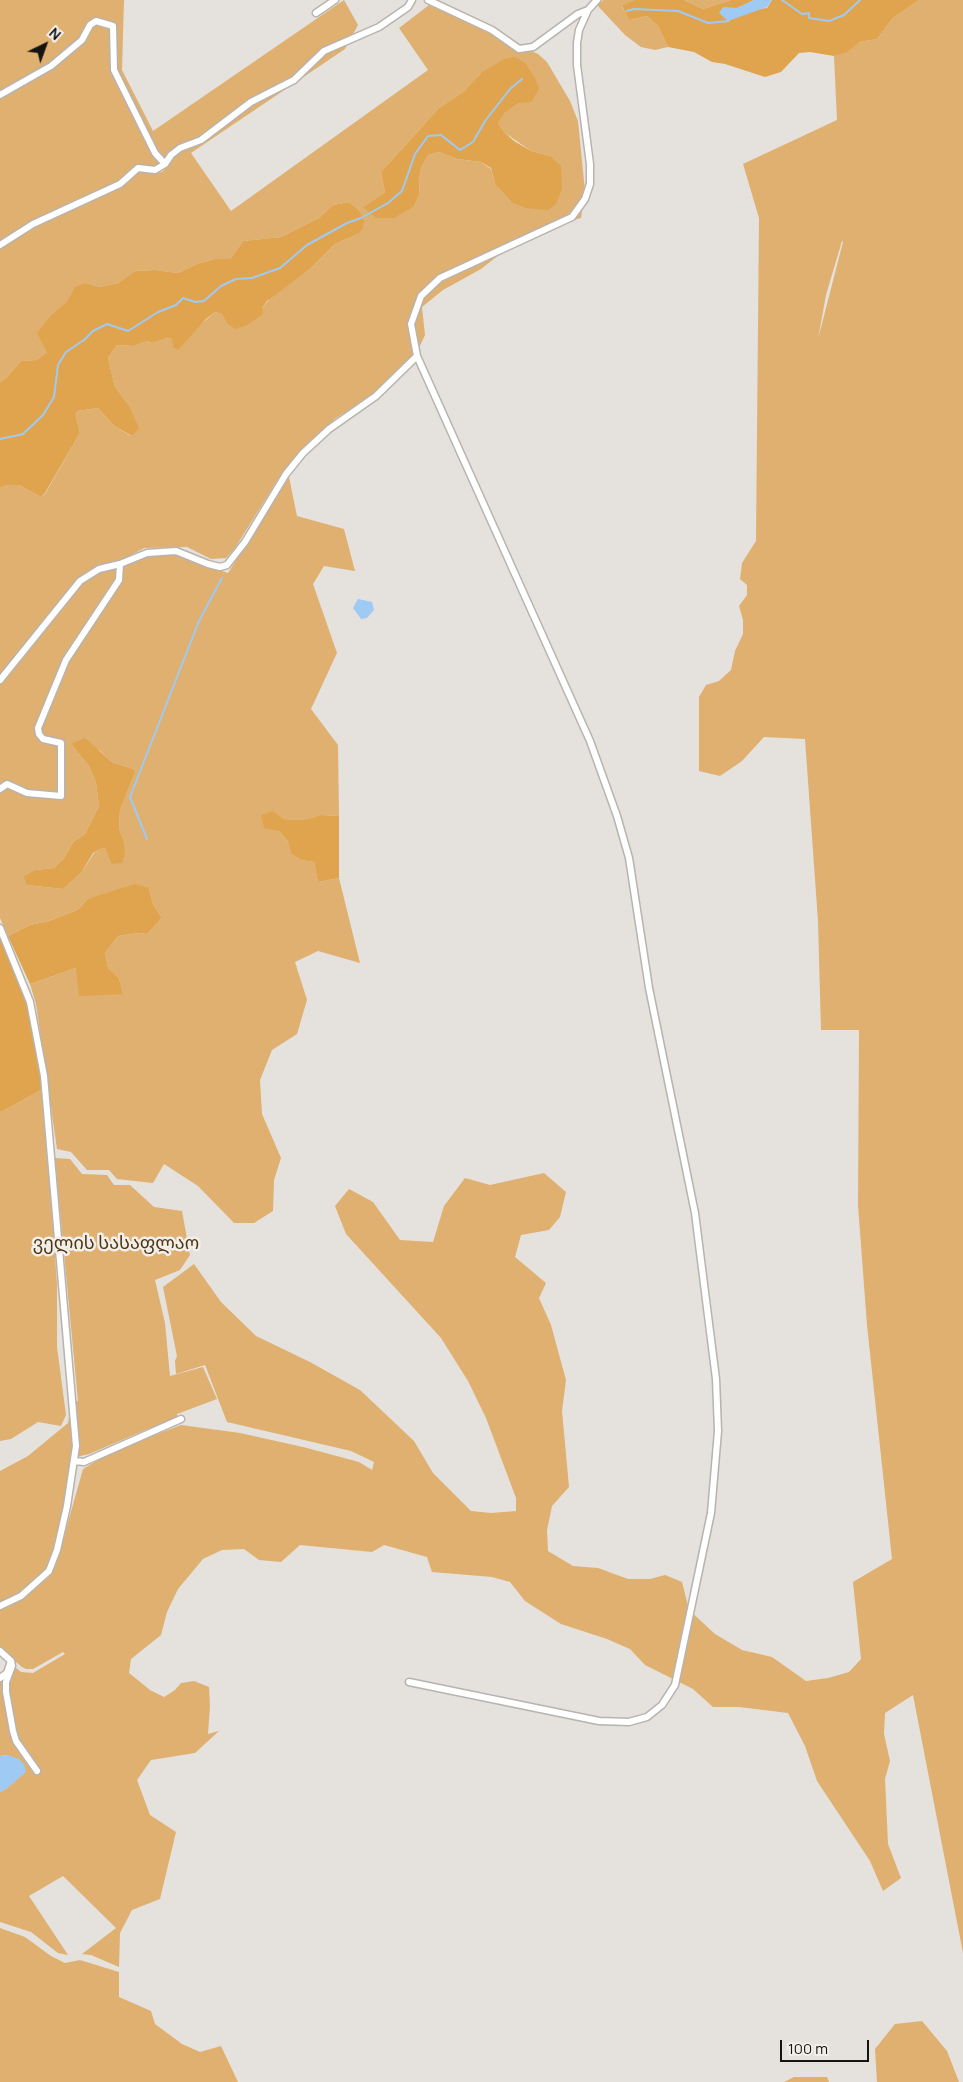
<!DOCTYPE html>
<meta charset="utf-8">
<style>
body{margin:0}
#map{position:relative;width:963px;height:2082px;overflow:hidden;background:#e5e1dd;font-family:Manrope,sans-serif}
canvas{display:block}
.north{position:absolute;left:20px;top:20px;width:50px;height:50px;-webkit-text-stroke:4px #f2eeea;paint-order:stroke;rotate:42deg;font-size:14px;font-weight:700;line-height:20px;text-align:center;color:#151413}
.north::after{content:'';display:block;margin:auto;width:18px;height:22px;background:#151413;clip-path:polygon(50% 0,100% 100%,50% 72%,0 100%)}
.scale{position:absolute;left:780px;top:2040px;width:89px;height:22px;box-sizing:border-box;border:2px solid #151413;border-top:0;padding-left:6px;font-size:15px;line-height:18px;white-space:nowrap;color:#151413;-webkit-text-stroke:4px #f2eeea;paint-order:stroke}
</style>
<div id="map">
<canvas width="963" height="2082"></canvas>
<div class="north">N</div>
<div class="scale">100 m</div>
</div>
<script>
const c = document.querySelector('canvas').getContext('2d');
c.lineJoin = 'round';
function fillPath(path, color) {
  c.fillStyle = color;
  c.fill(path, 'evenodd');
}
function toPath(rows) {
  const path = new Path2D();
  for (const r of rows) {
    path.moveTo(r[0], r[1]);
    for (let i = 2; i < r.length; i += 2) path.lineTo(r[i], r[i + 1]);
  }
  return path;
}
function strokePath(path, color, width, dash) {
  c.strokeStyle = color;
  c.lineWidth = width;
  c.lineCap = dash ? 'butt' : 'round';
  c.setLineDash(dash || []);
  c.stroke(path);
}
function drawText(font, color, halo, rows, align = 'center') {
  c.font = font + ' Manrope,"Noto Sans Georgian",sans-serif';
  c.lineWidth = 5;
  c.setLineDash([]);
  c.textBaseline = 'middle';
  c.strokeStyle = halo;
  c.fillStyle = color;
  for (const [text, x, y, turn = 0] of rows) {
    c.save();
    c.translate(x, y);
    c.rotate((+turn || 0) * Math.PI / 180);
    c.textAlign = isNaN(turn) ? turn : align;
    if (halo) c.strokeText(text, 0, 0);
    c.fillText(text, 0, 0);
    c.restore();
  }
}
const green = toPath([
 [0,0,124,0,122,70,153,131,344,0,358,25,345,49,191,153,231,211,428,70,399,28,429,5,538,54,547,62,570,101,578,121,585,191,581,218,543,228,523,236,481,269,443,290,422,307,425,335,418,350,376,393,336,418,307,444,280,476,235,548,226,558,211,559,187,547,144,548,122,560,99,565,75,581,0,677,0,488,7,485,19,485,41,497,45,494,80,433,76,417,77,411,98,408,114,426,131,436,128,404,115,387,108,358,117,345,134,346,147,341,153,343,167,338,172,339,199,326,215,312,222,314,225,318,262,308,272,296,310,269,335,244,358,234,361,216,359,210,349,202,333,205,319,218,281,237,243,241,230,259,215,259,197,264,178,273,155,270,135,271,118,283,100,287,86,283,67,303,52,314,47,352,36,360,21,361,6,378,0,382,0,248,33,227,126,184,136,173,145,171,154,173,162,172,170,164,157,150,115,69,116,26,96,18,87,24,87,27,81,39,50,64,0,94],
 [481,73,519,103,505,113,498,123,505,133,531,151,550,156,511,202,495,184,491,169,481,162,457,159,439,152,428,155,420,170,419,194,363,207,385,192,381,172,439,108,463,92],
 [603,0,634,0,622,7,631,20,647,16,658,26,668,47,655,50,641,47,625,35,597,5],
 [684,0,731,0,703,9],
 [919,0,963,0,963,1953,913,1695,885,1713,884,1734,890,1761,885,1779,888,1844,901,1878,883,1891,870,1861,817,1781,805,1746,788,1713,739,1707,713,1707,693,1689,645,1665,630,1649,607,1639,561,1624,525,1601,510,1582,492,1577,432,1572,427,1557,384,1545,372,1552,300,1545,281,1562,259,1560,244,1549,222,1550,203,1559,178,1589,167,1612,161,1635,131,1659,129,1673,150,1690,164,1697,175,1690,181,1683,194,1681,209,1687,210,1706,208,1734,219,1731,195,1753,151,1760,137,1780,150,1815,176,1832,160,1899,132,1910,120,1933,119,1967,91,1955,82,1954,116,1928,63,1876,29,1896,68,1955,58,1953,31,1932,0,1922,0,1792,6,1789,26,1771,8,1755,0,1756,0,1680,11,1664,21,1672,33,1673,65,1654,63,1652,33,1669,26,1669,22,1667,0,1649,0,1609,34,1590,50,1573,63,1540,83,1469,113,1451,181,1425,240,1433,303,1447,359,1462,372,1470,374,1462,351,1451,227,1422,205,1365,176,1374,175,1361,177,1356,163,1287,194,1264,221,1302,256,1336,310,1362,360,1390,414,1441,433,1473,471,1511,491,1513,516,1511,516,1498,486,1418,468,1381,441,1338,346,1234,335,1206,349,1189,373,1202,400,1240,433,1242,444,1206,465,1178,490,1185,544,1173,566,1192,560,1217,549,1230,521,1235,515,1257,546,1283,539,1298,551,1325,566,1380,562,1411,569,1487,552,1506,547,1530,548,1551,573,1566,598,1568,628,1579,650,1579,665,1575,682,1582,689,1610,715,1634,742,1650,772,1657,806,1681,828,1678,849,1672,861,1659,853,1582,892,1559,867,1325,858,1205,859,1030,821,1030,818,921,805,739,764,737,742,761,720,776,699,771,699,697,706,685,719,681,731,670,735,651,743,634,743,620,739,606,747,595,747,585,740,579,742,563,756,541,759,218,743,164,837,120,834,56,847,51,860,42,877,39,893,18],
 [842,241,843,242,818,339,826,295],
 [96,24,112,28,111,70,161,163,154,168,146,166,121,181,40,218,3,238,0,242,0,96,46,72],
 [289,477,297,516,344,529,355,571,324,566,313,584,337,653,311,709,338,745,339,816,321,815,302,820,283,819,279,831,302,860,314,862,318,882,339,878,360,963,318,951,295,962,307,1000,297,1034,272,1050,260,1080,262,1114,281,1158,274,1180,273,1211,254,1223,234,1223,198,1186,164,1164,153,1183,117,1179,109,1170,87,1170,71,1152,57,1149,36,1004,30,984,76,968,123,994,119,978,108,968,105,953,118,936,140,933,147,934,162,918,153,904,149,888,88,899,77,910,49,921,30,925,8,936,0,918,0,683,83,583,97,572,141,558,159,554,175,555,228,573],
 [71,744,99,750,112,762,136,770,120,810,119,828,123,839,111,864,106,846,94,853,81,873,63,889,26,885,23,876,35,870,54,868,65,857,73,842,85,834,99,806,96,783,89,766],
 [43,1089,57,1284,57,1347,66,1415,61,1426,38,1422,11,1439,0,1441,0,1111,3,1111],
 [55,1158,70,1159,82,1174,107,1175,114,1185,130,1185,154,1207,182,1211,190,1255,180,1270,155,1280,165,1323,170,1376,203,1367,217,1399,177,1414,178,1419,150,1428,89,1454,72,1458,64,1507,49,1564,37,1578,24,1590,0,1602,0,1471,28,1456,68,1423,71,1402,78,1401],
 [0,1928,25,1937,51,1956,65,1963,80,1960,119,1972,119,1997,151,2011,155,2024,182,2044,200,2052,221,2046,238,2082,0,2082],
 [922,2021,947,2051,959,2082,877,2082,875,2049,895,2024],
 [794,2077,827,2077,829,2082,784,2082]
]);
const forest = toPath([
 [634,0,684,0,703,9,731,0,754,0,737,8,719,13,767,8,772,0,919,0,893,18,877,39,860,42,847,52,834,56,810,52,799,53,781,72,765,77,725,64,712,62,694,52,668,47,658,26,647,16,630,20,622,6],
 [515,57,525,63,535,78,539,89,531,102,519,103,505,113,498,123,505,133,514,141,531,151,550,156,561,166,562,189,556,204,548,210,526,208,511,202,495,184,491,168,481,162,457,159,439,152,428,155,420,170,419,194,413,207,394,218,376,218,363,207,385,192,381,172,439,108,463,92,481,73,504,59],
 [349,202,359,210,364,221,363,228,358,234,335,244,310,269,267,301,262,308,263,314,247,325,235,329,228,324,222,314,215,312,206,319,178,350,173,347,172,339,167,338,153,343,147,341,134,346,117,345,108,358,115,387,128,404,139,428,132,436,114,426,98,408,77,411,76,417,80,433,45,493,41,497,19,485,7,485,0,488,0,382,6,378,21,361,36,360,47,352,37,333,52,314,67,302,75,287,86,283,100,287,118,283,135,271,155,270,178,273,197,264,215,259,230,259,243,241,281,237,319,218,333,205],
 [85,738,112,762,136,770,120,810,119,828,123,839,125,853,122,863,111,864,105,847,93,853,81,873,63,889,26,885,23,876,35,870,54,868,65,857,73,842,85,834,99,806,96,783,89,766,71,744],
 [273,811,283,819,302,820,321,815,339,816,339,878,318,882,314,862,302,860,292,854,288,842,279,831,264,828,261,815],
 [135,884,149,888,153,904,162,918,147,934,139,933,118,936,105,953,108,968,119,978,123,994,79,996,76,968,30,984,8,936,30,925,49,921,77,910,88,899],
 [0,935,28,1003,43,1089,3,1111,0,1111]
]);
const water = toPath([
 [754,0,772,0,767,7,728,21,719,13,723,7,737,8],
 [358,599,372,602,374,610,367,618,361,619,353,608],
 [8,1755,19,1759,24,1764,26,1772,6,1789,0,1792,0,1756]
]);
const stream = toPath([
 [782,0,802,14,809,13,809,18,829,21,844,15,860,0],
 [627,11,634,9,678,11,708,23,729,21],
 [0,439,23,434,43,415,54,397,58,365,66,352,84,340,93,331,107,324,128,331,158,312,176,305,183,298,195,302,204,301,221,286,236,279,252,278,280,268,307,245,347,223,361,218,388,203,402,191,415,154,428,136,441,135,460,150,473,142,485,121,510,89,522,79],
 [147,839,130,797,199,621,222,578]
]);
const minor = toPath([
 [428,0,492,30,519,49,533,47,578,14,588,10,597,0],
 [316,13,335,0],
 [0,95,51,66,82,40,90,25,96,21,113,26,114,70,155,153,165,164],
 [0,245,33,224,120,184,138,168,155,170,165,164,171,155,180,148,201,140,251,102,294,80,324,51,379,27,408,7,412,0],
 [0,680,80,581,99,569,120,564,147,553,176,551,208,564,220,567,227,565,245,542,286,474,303,453,329,429,376,396,417,356],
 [0,789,7,784,27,793,61,796,61,743,43,739,39,734,38,728,66,660,119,580,120,564],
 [0,928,30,1002,44,1076,76,1446,67,1506,57,1550,49,1571,21,1596,0,1606],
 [74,1461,84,1462,181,1419],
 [0,1651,11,1661,7,1673,0,1678],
 [11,1661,12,1666,6,1682,6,1692,13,1731,16,1741,37,1771],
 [409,1682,599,1721,629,1722,647,1717,662,1705,675,1685,711,1513,718,1431,716,1379,695,1213,649,988,629,858,617,816,590,741,417,356,411,324,421,296,440,278,572,217,585,199,590,184,590,164,577,65,577,43,579,30,588,10]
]);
const parkNames = [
 ["ველის სასაფლაო",116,1244]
];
fillPath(green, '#dfb06f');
fillPath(forest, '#dfa44d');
fillPath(water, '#9fcaf4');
strokePath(stream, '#9fcaf4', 2);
strokePath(minor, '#b7b4af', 9);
strokePath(minor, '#fff', 6);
drawText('18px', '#4e3612', '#f2eeea', parkNames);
</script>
